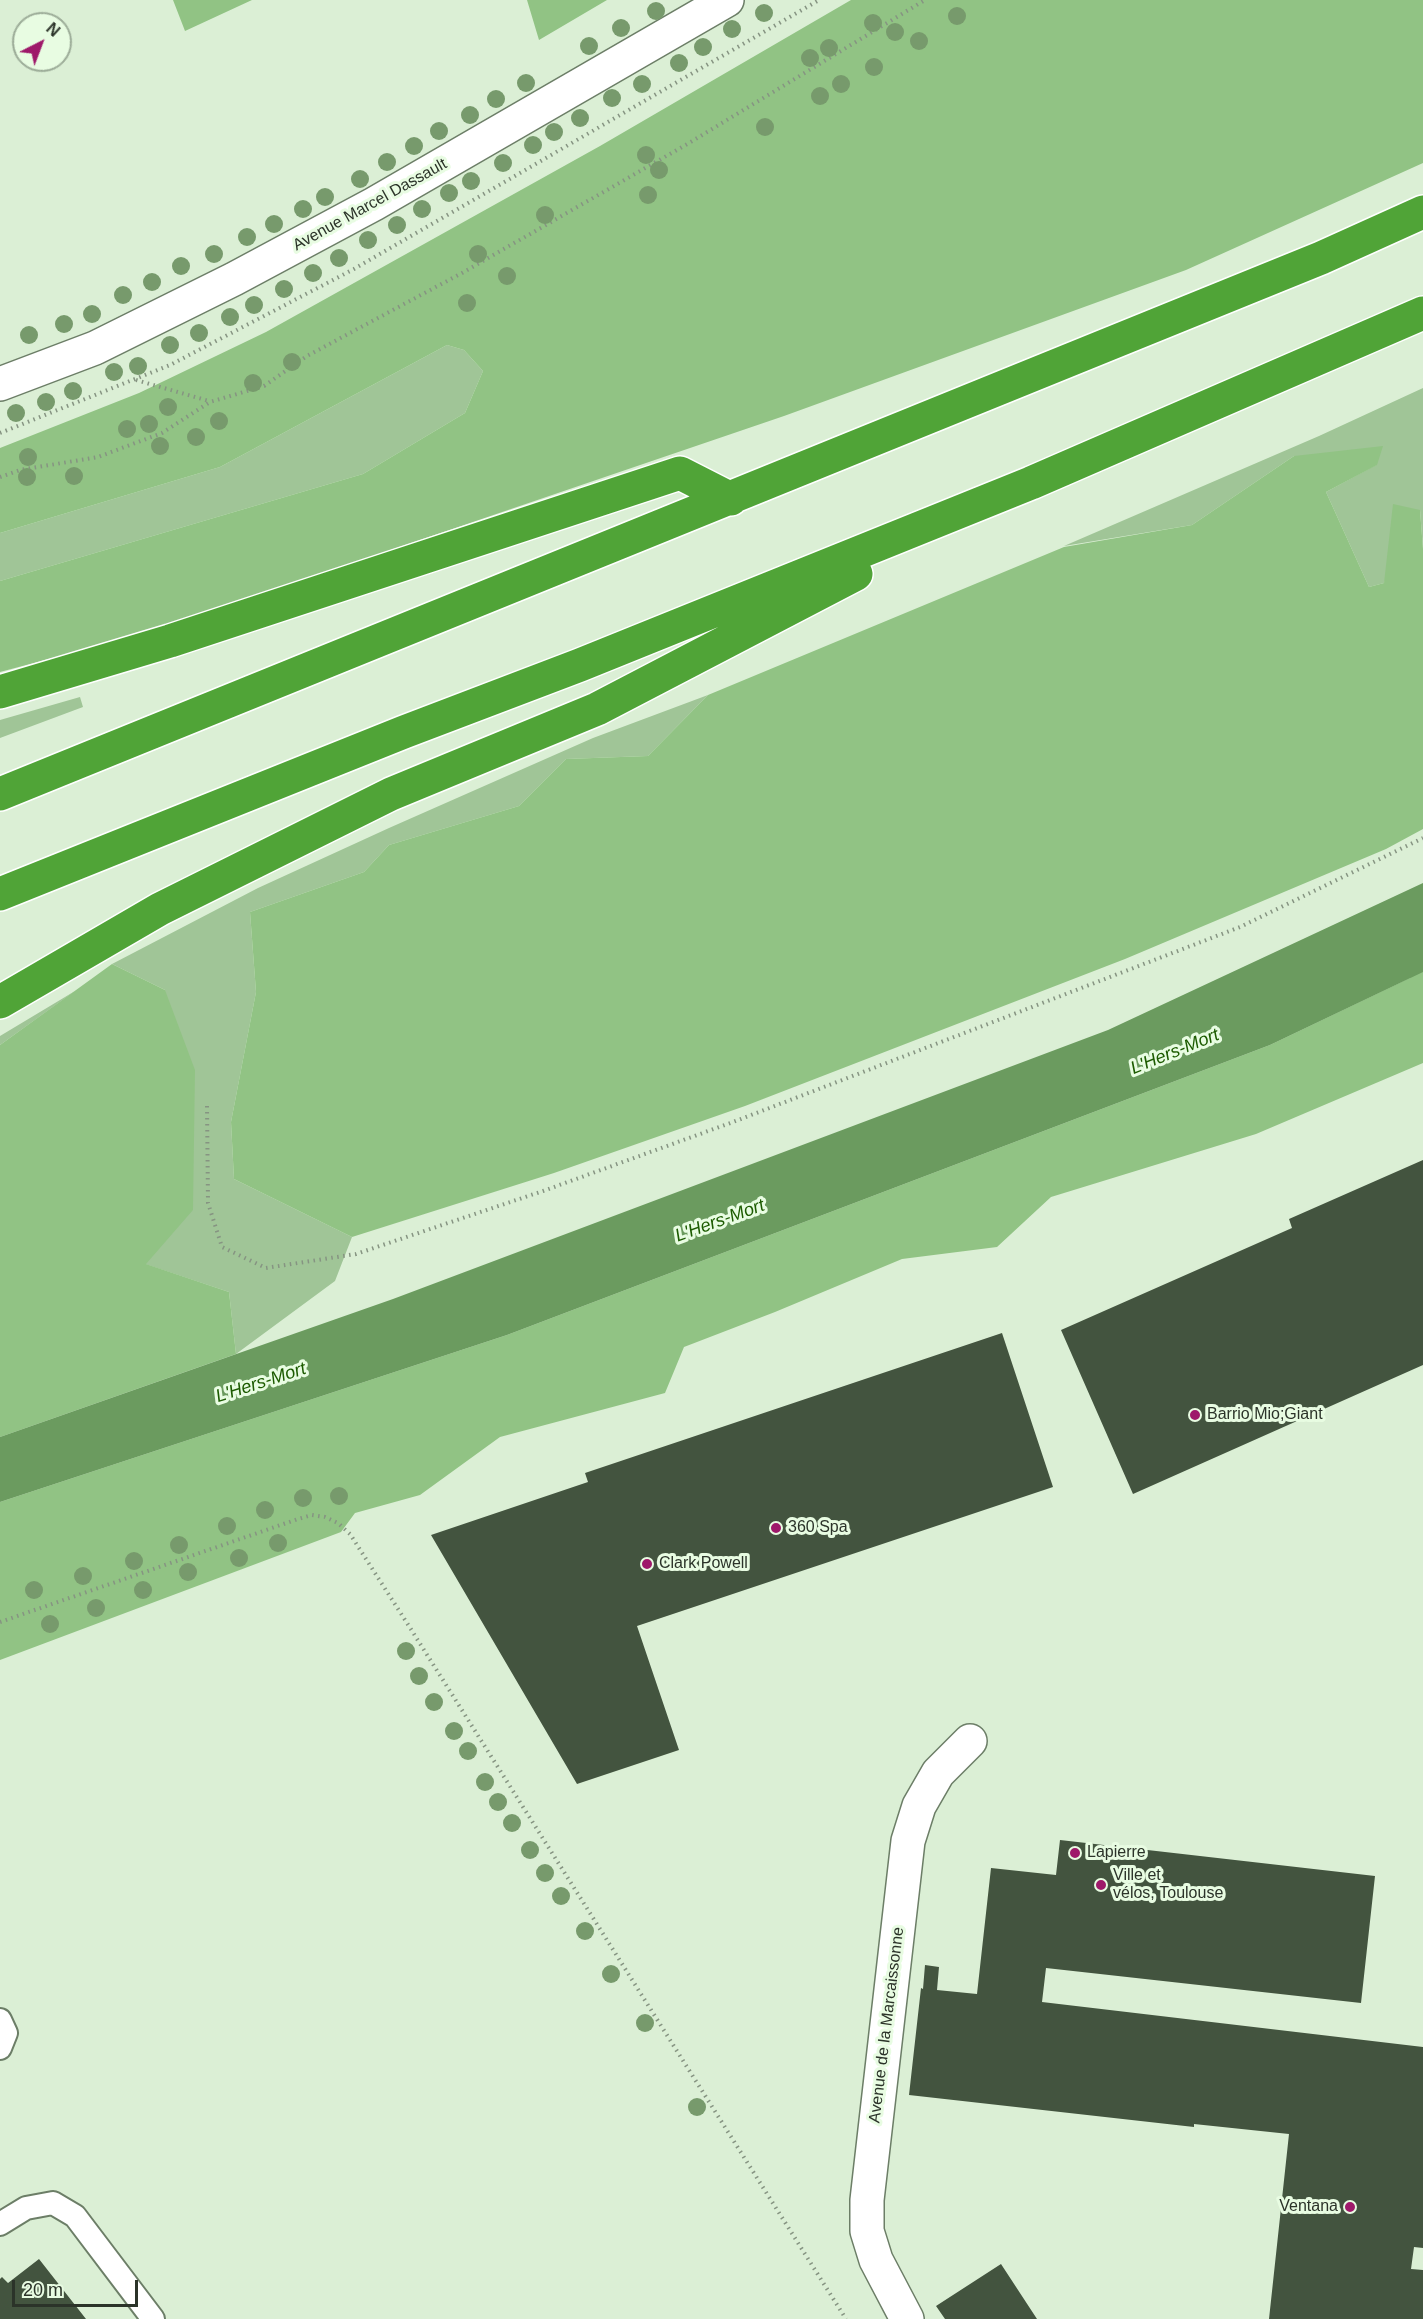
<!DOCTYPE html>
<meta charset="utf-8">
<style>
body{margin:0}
#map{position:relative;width:1423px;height:2319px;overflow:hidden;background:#dbefd5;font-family:Helvetica,sans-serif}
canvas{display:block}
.north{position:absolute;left:12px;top:12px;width:60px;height:60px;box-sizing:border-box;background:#e8fce2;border:2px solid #9cac98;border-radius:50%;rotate:42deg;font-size:16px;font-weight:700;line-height:24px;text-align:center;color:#2b3329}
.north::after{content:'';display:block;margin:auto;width:21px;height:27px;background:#9e196a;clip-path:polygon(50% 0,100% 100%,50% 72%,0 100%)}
.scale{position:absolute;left:12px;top:2280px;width:126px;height:27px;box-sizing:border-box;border:3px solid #2b3329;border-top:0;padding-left:8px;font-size:18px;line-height:21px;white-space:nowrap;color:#2b3329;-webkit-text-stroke:4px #e8fce2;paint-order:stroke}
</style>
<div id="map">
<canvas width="1423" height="2319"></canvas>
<div class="north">N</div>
<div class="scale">20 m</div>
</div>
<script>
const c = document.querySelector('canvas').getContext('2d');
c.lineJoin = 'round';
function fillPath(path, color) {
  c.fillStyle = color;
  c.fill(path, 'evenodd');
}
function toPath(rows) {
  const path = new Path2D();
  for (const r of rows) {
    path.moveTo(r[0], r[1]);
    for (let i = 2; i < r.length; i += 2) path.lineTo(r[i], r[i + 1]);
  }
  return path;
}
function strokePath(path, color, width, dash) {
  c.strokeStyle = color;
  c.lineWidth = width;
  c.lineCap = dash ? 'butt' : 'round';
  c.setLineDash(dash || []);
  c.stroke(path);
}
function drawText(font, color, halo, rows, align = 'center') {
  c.font = font + ' Helvetica,sans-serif';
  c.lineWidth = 6;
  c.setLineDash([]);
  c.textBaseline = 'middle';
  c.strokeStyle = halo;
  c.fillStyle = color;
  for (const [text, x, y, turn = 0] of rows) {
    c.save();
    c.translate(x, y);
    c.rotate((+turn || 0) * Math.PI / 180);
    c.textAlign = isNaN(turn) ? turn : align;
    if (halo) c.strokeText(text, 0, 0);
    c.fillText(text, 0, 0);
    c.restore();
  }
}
const green = toPath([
 [447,345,464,350,483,371,465,413,363,474,0,581,0,533,220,467],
 [1423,388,1423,549,1420,510,1384,583,1369,587,1326,492,1376,465,1294,456,1192,525,1064,546,1319,436],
 [708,695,648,756,566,759,519,806,389,845,364,872,250,912,256,992,231,1122,234,1179,352,1237,335,1281,236,1354,229,1292,145,1264,165,990,112,964,258,888,389,828,593,738],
 [80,697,83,707,0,738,0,720],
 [75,991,0,1045,0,1036]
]);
const forest = toPath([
 [173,0,252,0,185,31],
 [527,0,607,0,539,40],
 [851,0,1423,0,1423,163,1186,270,784,416,150,632,0,672,0,581,363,474,465,413,483,371,464,350,447,345,220,467,0,533,0,448,139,393,266,332,600,146],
 [1383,446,1377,465,1326,492,1369,587,1384,583,1393,504,1420,510,1423,549,1423,829,1386,849,1125,959,745,1106,554,1173,352,1237,234,1179,231,1122,256,992,250,912,364,872,389,845,519,806,566,759,648,756,708,695,1064,547,1192,525,1294,456],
 [1423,947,1423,1063,1256,1134,1051,1197,997,1247,902,1259,775,1312,684,1347,665,1393,500,1437,420,1495,355,1513,341,1532,0,1660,0,1502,507,1335,1270,1045,1410,978],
 [112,964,165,990,195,1070,193,1210,146,1264,229,1292,236,1354,0,1437,0,1045]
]);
const water = toPath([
 [1423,883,1423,972,1270,1045,507,1335,0,1502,0,1437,393,1299,1108,1030]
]);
const building = toPath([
 [1423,1160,1423,1365,1133,1494,1061,1330,1292,1228,1289,1219],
 [1002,1333,1053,1487,637,1626,679,1750,577,1784,431,1535,588,1482,585,1473],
 [1060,1840,1375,1876,1361,2003,1046,1968,1042,2002,1423,2047,1423,2248,1414,2247,1411,2269,1423,2270,1423,2319,1269,2319,1289,2134,1194,2124,1194,2127,909,2095,921,1988,923,1989,925,1965,939,1967,937,1990,977,1994,991,1868,1056,1875],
 [39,2259,86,2319,0,2319,0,2279,2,2277,8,2283],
 [1001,2264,1037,2319,945,2319,936,2306]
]);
const path = toPath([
 [136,380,209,401],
 [0,433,170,365,354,269,819,0],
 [0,477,20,470,98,457,162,433,210,402,264,386,307,356,462,273,689,143,925,0],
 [207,1106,208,1203,222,1247,266,1268,356,1254,543,1191,733,1122,1240,927,1423,838],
 [0,1622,298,1519,312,1515,325,1517,338,1523,350,1534,407,1623,846,2319]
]);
const service = toPath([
 [0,2020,6,2033,0,2048],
 [0,2224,26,2208,53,2203,75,2216,153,2319]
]);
const minor = toPath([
 [907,2319,876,2260,867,2231,867,2200,908,1841,919,1806,938,1773,970,1741]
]);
const tertiary = toPath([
 [0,384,95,348,234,279,374,204,727,0]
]);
const motorway = toPath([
 [0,692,170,641,680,473,731,499],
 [0,794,1321,258,1423,212],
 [0,894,404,732,580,665,1031,483,1423,313],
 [0,1002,160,909,391,794,597,709,856,574]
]);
const trees = [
 [656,11],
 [764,13],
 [957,16],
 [873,23],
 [621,28],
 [732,29],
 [895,32],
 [919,41],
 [589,46],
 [703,47],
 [829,48],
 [810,58],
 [679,63],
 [874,67],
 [526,83],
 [642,84],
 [841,84],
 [820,96],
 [612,98],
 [496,99],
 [470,115],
 [580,118],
 [765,127],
 [439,131],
 [554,132],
 [533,145],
 [414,146],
 [646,155],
 [387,162],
 [503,163],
 [659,170],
 [360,179],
 [471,181],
 [449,193],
 [648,195],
 [325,197],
 [303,209],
 [422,209],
 [545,215],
 [274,224],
 [397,225],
 [247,237],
 [368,240],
 [214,254],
 [478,254],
 [339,258],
 [181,266],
 [313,273],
 [507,276],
 [152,282],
 [284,289],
 [123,295],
 [467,303],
 [254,305],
 [92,314],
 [230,317],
 [64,324],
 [199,333],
 [29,335],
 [170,345],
 [292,362],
 [138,366],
 [114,372],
 [253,383],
 [73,391],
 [46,402],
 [168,407],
 [16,413],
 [219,421],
 [149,424],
 [127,429],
 [196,437],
 [160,446],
 [28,457],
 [74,476],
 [27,477],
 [339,1496],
 [303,1498],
 [265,1510],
 [227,1526],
 [278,1543],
 [179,1545],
 [239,1558],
 [134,1561],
 [188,1572],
 [83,1576],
 [34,1590],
 [143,1590],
 [96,1608],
 [50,1624],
 [406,1651],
 [419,1676],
 [434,1702],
 [454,1731],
 [468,1751],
 [485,1782],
 [498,1802],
 [512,1823],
 [530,1850],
 [545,1873],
 [561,1896],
 [585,1931],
 [611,1974],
 [645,2023],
 [697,2107]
];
const markers = [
 [1195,1415,6,"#9e196a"],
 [776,1528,6,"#9e196a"],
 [647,1564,6,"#9e196a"],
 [1075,1853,6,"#9e196a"],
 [1101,1885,6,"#9e196a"],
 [1350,2207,6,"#9e196a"]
];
const streetNames = [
 ["Avenue Marcel Dassault",370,205,-29],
 ["Avenue de la Marcaissonne",887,2025,-83]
];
const poiNames = [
 ["Barrio Mio;Giant",1207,1415],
 ["360 Spa",788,1528],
 ["Clark Powell",659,1564],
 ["Lapierre",1087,1853],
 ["Ville et",1113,1876],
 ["vélos, Toulouse",1113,1894],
 ["Ventana",1338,2207,"right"]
];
const waterNames = [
 ["L'Hers-Mort",1175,1052,-22],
 ["L'Hers-Mort",720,1221,-20],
 ["L'Hers-Mort",261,1383,-18]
];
fillPath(green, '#a0c597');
fillPath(forest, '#91c384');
fillPath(water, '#6b9b5f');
fillPath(building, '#43543f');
strokePath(service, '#6c7e67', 26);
strokePath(minor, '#6c7e67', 36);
strokePath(tertiary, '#6c7e67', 36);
strokePath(motorway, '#fff', 36);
strokePath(path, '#869482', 4, [1.5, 4.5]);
strokePath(service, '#fff', 22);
strokePath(minor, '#fff', 33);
strokePath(tertiary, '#fff', 33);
strokePath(motorway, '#50a437', 33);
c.fillStyle = '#779a6c';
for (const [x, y] of trees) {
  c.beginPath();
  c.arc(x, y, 9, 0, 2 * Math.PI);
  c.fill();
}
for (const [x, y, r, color] of markers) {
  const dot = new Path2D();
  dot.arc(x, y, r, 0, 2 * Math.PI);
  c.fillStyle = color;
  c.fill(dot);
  strokePath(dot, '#e8fce2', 2);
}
drawText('16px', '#2b3329', '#e8fce2', streetNames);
drawText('16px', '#2b3329', '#e8fce2', poiNames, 'left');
drawText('italic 18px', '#1c5b00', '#e8fce2', waterNames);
</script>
